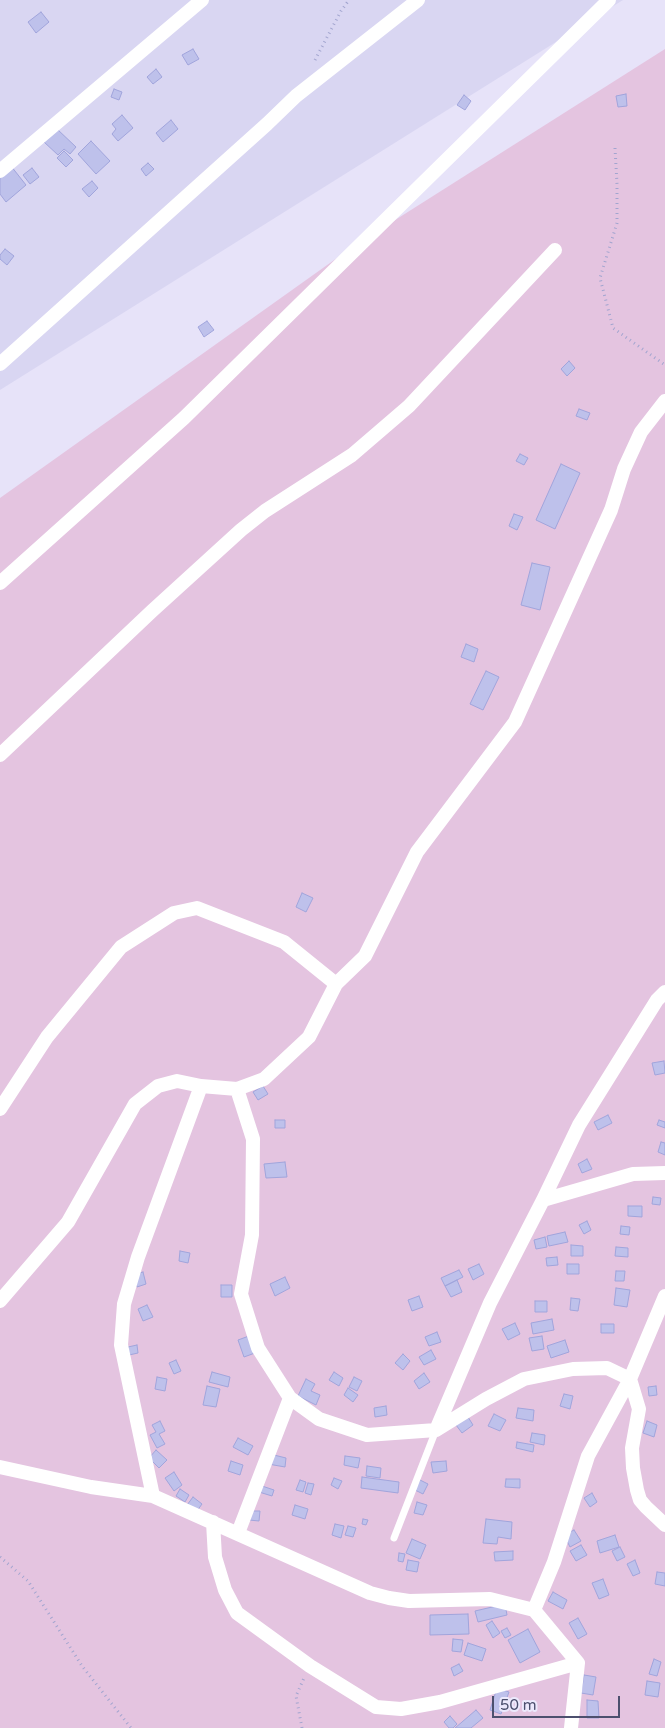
<!DOCTYPE html>
<style>
body{margin:0}
#map{position:relative;width:665px;height:1728px;overflow:hidden;background:#e7e3f9;font-family:"Varela Round",sans-serif}
canvas{display:block}
.scale{position:absolute;left:492px;top:1696px;width:128px;height:22px;box-sizing:border-box;border:2px solid #4c506e;border-top:0;padding-left:6px;font-size:15px;line-height:18px;white-space:nowrap;color:#4c506e;-webkit-text-stroke:4px #ece9fc;paint-order:stroke}
</style>
<div id="map">
<canvas width="665" height="1728"></canvas>
<div class="scale">50 m</div>
</div>
<script>
const c = document.querySelector('canvas').getContext('2d');
c.lineJoin = 'round';
function fillPath(path, color) {
  c.fillStyle = color;
  c.fill(path, 'evenodd');
}
function toPath(rows) {
  const path = new Path2D();
  for (const r of rows) {
    path.moveTo(r[0], r[1]);
    for (let i = 2; i < r.length; i += 2) path.lineTo(r[i], r[i + 1]);
  }
  return path;
}
function strokePath(path, color, width, dash) {
  c.strokeStyle = color;
  c.lineWidth = width;
  c.lineCap = dash ? 'butt' : 'round';
  c.setLineDash(dash || []);
  c.stroke(path);
}
const residential = toPath([
 [0,0,623,0,0,390]
]);
const green = toPath([
 [665,49,665,1728,0,1728,0,498,351,248]
]);
const building = toPath([
 [41,12,49,22,36,33,28,22,41,12],
 [193,49,199,59,188,65,182,55,193,49],
 [156,69,162,77,153,84,147,77,156,69],
 [114,89,122,92,119,100,111,97,114,89],
 [626,94,627,106,618,107,616,96,626,94],
 [464,95,471,101,465,110,457,105,464,95],
 [122,115,133,128,118,141,112,134,116,129,112,124,122,115],
 [171,120,178,129,163,142,156,133,171,120],
 [57,129,76,147,70,154,64,149,58,155,44,142,57,129],
 [91,141,110,161,96,174,78,154,91,141],
 [64,151,73,160,66,167,57,158,64,151],
 [148,163,154,169,146,176,141,169,148,163],
 [11,166,26,185,6,202,0,194,0,175,11,166],
 [32,168,39,177,30,184,23,175,32,168],
 [92,181,98,188,89,197,82,189,92,181],
 [5,249,14,256,7,265,0,259,0,255,5,249],
 [207,321,214,330,204,337,198,327,207,321],
 [569,361,575,368,567,376,561,369,569,361],
 [579,409,590,413,587,420,576,416,579,409],
 [520,454,528,458,524,465,516,461,520,454],
 [561,464,580,473,555,529,536,520,561,464],
 [514,514,523,517,517,530,509,526,514,514],
 [532,563,550,567,540,610,521,605,532,563],
 [466,644,478,649,474,662,461,657,466,644],
 [486,671,499,677,483,710,470,704,486,671],
 [302,893,313,898,306,912,296,907,302,893],
 [664,1061,665,1073,655,1075,652,1063,664,1061],
 [263,1086,268,1094,258,1100,253,1092,263,1086],
 [608,1115,612,1123,598,1130,594,1122,608,1115],
 [275,1120,285,1120,285,1128,275,1128,275,1120],
 [659,1120,665,1122,665,1128,657,1125,659,1120],
 [661,1142,665,1143,665,1155,658,1152,661,1142],
 [587,1159,592,1169,582,1173,578,1164,587,1159],
 [285,1162,287,1177,266,1178,264,1164,285,1162],
 [653,1197,661,1198,660,1205,652,1204,653,1197],
 [628,1206,642,1206,642,1217,628,1216,628,1206],
 [587,1221,591,1230,584,1234,579,1225,587,1221],
 [621,1226,630,1227,629,1235,620,1234,621,1226],
 [565,1232,568,1242,549,1246,547,1236,565,1232],
 [545,1237,547,1247,536,1249,534,1240,545,1237],
 [571,1245,583,1246,583,1256,571,1256,571,1245],
 [616,1247,628,1248,628,1257,615,1256,616,1247],
 [180,1251,190,1253,188,1263,179,1261,180,1251],
 [557,1257,558,1265,547,1266,546,1258,557,1257],
 [479,1264,484,1274,473,1280,468,1269,479,1264],
 [567,1264,579,1264,579,1274,567,1274,567,1264],
 [459,1270,463,1277,445,1286,441,1278,459,1270],
 [616,1271,625,1271,624,1281,615,1281,616,1271],
 [143,1272,146,1284,137,1287,134,1275,143,1272],
 [285,1277,290,1288,275,1296,270,1284,285,1277],
 [457,1280,462,1292,451,1297,445,1286,457,1280],
 [221,1285,232,1285,232,1297,221,1297,221,1285],
 [616,1288,630,1290,627,1307,614,1305,616,1288],
 [419,1296,423,1307,412,1311,408,1300,419,1296],
 [571,1298,580,1299,578,1311,570,1310,571,1298],
 [535,1301,547,1301,547,1312,535,1312,535,1301],
 [147,1305,153,1317,143,1321,138,1309,147,1305],
 [552,1319,554,1330,533,1334,531,1323,552,1319],
 [515,1323,520,1334,508,1340,502,1329,515,1323],
 [601,1324,614,1324,614,1333,601,1333,601,1324],
 [437,1332,441,1342,429,1346,425,1337,437,1332],
 [249,1336,255,1353,244,1357,238,1340,249,1336],
 [542,1336,544,1349,532,1351,529,1338,542,1336],
 [565,1340,569,1352,551,1358,547,1346,565,1340],
 [137,1345,138,1353,129,1355,128,1347,137,1345],
 [431,1350,436,1359,424,1365,419,1357,431,1350],
 [403,1354,410,1361,403,1370,395,1363,403,1354],
 [176,1360,181,1371,174,1374,169,1363,176,1360],
 [212,1372,230,1377,228,1387,209,1382,212,1372],
 [334,1372,343,1378,339,1386,329,1380,334,1372],
 [424,1373,430,1382,419,1389,414,1381,424,1373],
 [157,1377,167,1379,165,1391,155,1389,157,1377],
 [354,1377,362,1381,357,1391,349,1387,354,1377],
 [306,1379,315,1384,311,1391,320,1395,316,1405,298,1396,306,1379],
 [207,1386,220,1389,216,1407,203,1405,207,1386],
 [656,1386,657,1395,649,1396,648,1387,656,1386],
 [348,1388,358,1395,353,1402,344,1395,348,1388],
 [564,1394,573,1396,570,1409,560,1406,564,1394],
 [386,1406,387,1415,375,1417,374,1408,386,1406],
 [518,1408,534,1410,533,1421,516,1418,518,1408],
 [494,1414,506,1420,500,1431,488,1426,494,1414],
 [468,1417,473,1425,462,1433,456,1425,468,1417],
 [160,1421,165,1431,159,1434,165,1444,157,1448,150,1435,156,1432,152,1425,160,1421],
 [647,1421,657,1425,654,1437,643,1433,647,1421],
 [532,1433,545,1435,544,1445,530,1442,532,1433],
 [238,1438,253,1446,248,1455,233,1447,238,1438],
 [517,1442,534,1445,533,1452,516,1448,517,1442],
 [156,1450,167,1460,159,1468,149,1458,156,1450],
 [270,1454,286,1458,285,1467,268,1464,270,1454],
 [345,1456,360,1458,358,1468,344,1465,345,1456],
 [231,1461,243,1465,240,1475,228,1471,231,1461],
 [446,1461,447,1471,433,1473,431,1462,446,1461],
 [367,1466,381,1468,380,1478,366,1476,367,1466],
 [174,1472,182,1485,174,1491,165,1478,174,1472],
 [362,1477,399,1482,398,1493,361,1488,362,1477],
 [334,1478,342,1481,338,1489,331,1485,334,1478],
 [506,1479,520,1479,520,1488,505,1487,506,1479],
 [300,1480,306,1482,303,1492,296,1490,300,1480],
 [420,1480,428,1484,423,1494,415,1490,420,1480],
 [308,1483,314,1484,311,1495,305,1493,308,1483],
 [262,1486,274,1490,272,1496,259,1492,262,1486],
 [180,1489,189,1495,185,1502,176,1496,180,1489],
 [592,1493,597,1502,590,1507,584,1498,592,1493],
 [193,1497,202,1504,197,1511,187,1505,193,1497],
 [417,1502,427,1505,423,1515,414,1513,417,1502],
 [295,1505,308,1509,305,1519,292,1515,295,1505],
 [250,1511,260,1511,259,1521,249,1520,250,1511],
 [363,1519,368,1520,366,1525,362,1524,363,1519],
 [486,1519,512,1522,511,1539,498,1537,497,1544,483,1543,486,1519],
 [335,1524,344,1526,341,1538,332,1535,335,1524],
 [348,1526,356,1528,353,1537,345,1535,348,1526],
 [574,1530,581,1541,570,1547,564,1535,574,1530],
 [615,1535,619,1547,600,1553,597,1541,615,1535],
 [412,1539,426,1545,420,1559,406,1553,412,1539],
 [581,1545,587,1555,576,1561,570,1551,581,1545],
 [620,1547,625,1557,617,1561,612,1551,620,1547],
 [513,1551,513,1560,495,1561,494,1552,513,1551],
 [399,1553,405,1554,403,1562,398,1561,399,1553],
 [408,1560,419,1562,417,1572,406,1570,408,1560],
 [635,1560,640,1573,633,1576,627,1564,635,1560],
 [657,1572,665,1573,665,1586,655,1584,657,1572],
 [603,1579,609,1595,599,1599,592,1583,603,1579],
 [553,1592,567,1600,563,1609,548,1601,553,1592],
 [505,1604,507,1615,478,1622,475,1611,505,1604],
 [468,1614,469,1634,430,1635,430,1615,468,1614],
 [578,1618,587,1634,578,1639,569,1623,578,1618],
 [492,1621,500,1633,493,1638,486,1625,492,1621],
 [507,1628,511,1635,505,1638,501,1631,507,1628],
 [528,1629,540,1652,520,1663,508,1640,528,1629],
 [453,1639,463,1640,461,1652,452,1651,453,1639],
 [468,1643,486,1649,482,1661,464,1655,468,1643],
 [654,1659,661,1662,657,1676,649,1674,654,1659],
 [459,1664,463,1671,454,1676,451,1668,459,1664],
 [584,1675,596,1677,593,1695,581,1693,584,1675],
 [647,1681,660,1683,658,1697,645,1695,647,1681],
 [497,1688,509,1692,501,1714,490,1710,497,1688],
 [587,1700,598,1701,599,1718,587,1718,587,1700],
 [476,1710,483,1718,471,1728,455,1728,476,1710],
 [450,1716,457,1724,453,1728,449,1728,444,1722,450,1716]
]);
const path = toPath([
 [315,60,341,11,349,0],
 [615,148,617,184,617,223,600,278,613,328,665,365],
 [0,1557,28,1581,82,1666,131,1728],
 [302,1728,296,1696,304,1678]
]);
const lane = toPath([
 [394,1538,436,1430]
]);
const street = toPath([
 [0,171,202,0],
 [0,364,267,124,296,96,418,0],
 [0,583,184,418,609,0],
 [0,755,152,611,241,530,265,511,352,455,409,406,555,250],
 [0,1109,47,1037,121,947,174,913,197,908,284,942,336,984],
 [543,1200,633,1174,665,1173],
 [665,1296,630,1379,639,1409,632,1448,633,1468,637,1490,640,1500,646,1507,665,1525],
 [0,1301,68,1222,135,1104,158,1086,177,1081,201,1086],
 [436,1430,490,1303,543,1200,579,1125,657,1000,665,992],
 [0,1467,91,1487,153,1496,370,1593,389,1598,409,1601,490,1599,534,1610,578,1663,571,1728],
 [153,1496,121,1345,124,1304,138,1257,201,1086,237,1089],
 [213,1522,215,1557,225,1590,237,1613,310,1666,376,1707,401,1709,440,1702,578,1663],
 [238,1533,290,1398],
 [534,1610,554,1562,588,1456,630,1379,607,1368,573,1369,524,1379,486,1399,436,1430,367,1435,319,1419,290,1398,258,1348,241,1294,252,1235,253,1139,237,1089,264,1079,309,1037,336,984,365,956,417,852,515,722,611,510,624,469,641,432,665,401]
]);
fillPath(residential, '#d9d6f2');
fillPath(green, '#e4c4e0');
fillPath(building, '#bec1eb');
strokePath(building, '#a1a5dc', 1);
strokePath(path, '#a2a5cf', 3, [1, 4]);
strokePath(lane, '#fff', 7);
strokePath(street, '#fff', 14);
</script>
